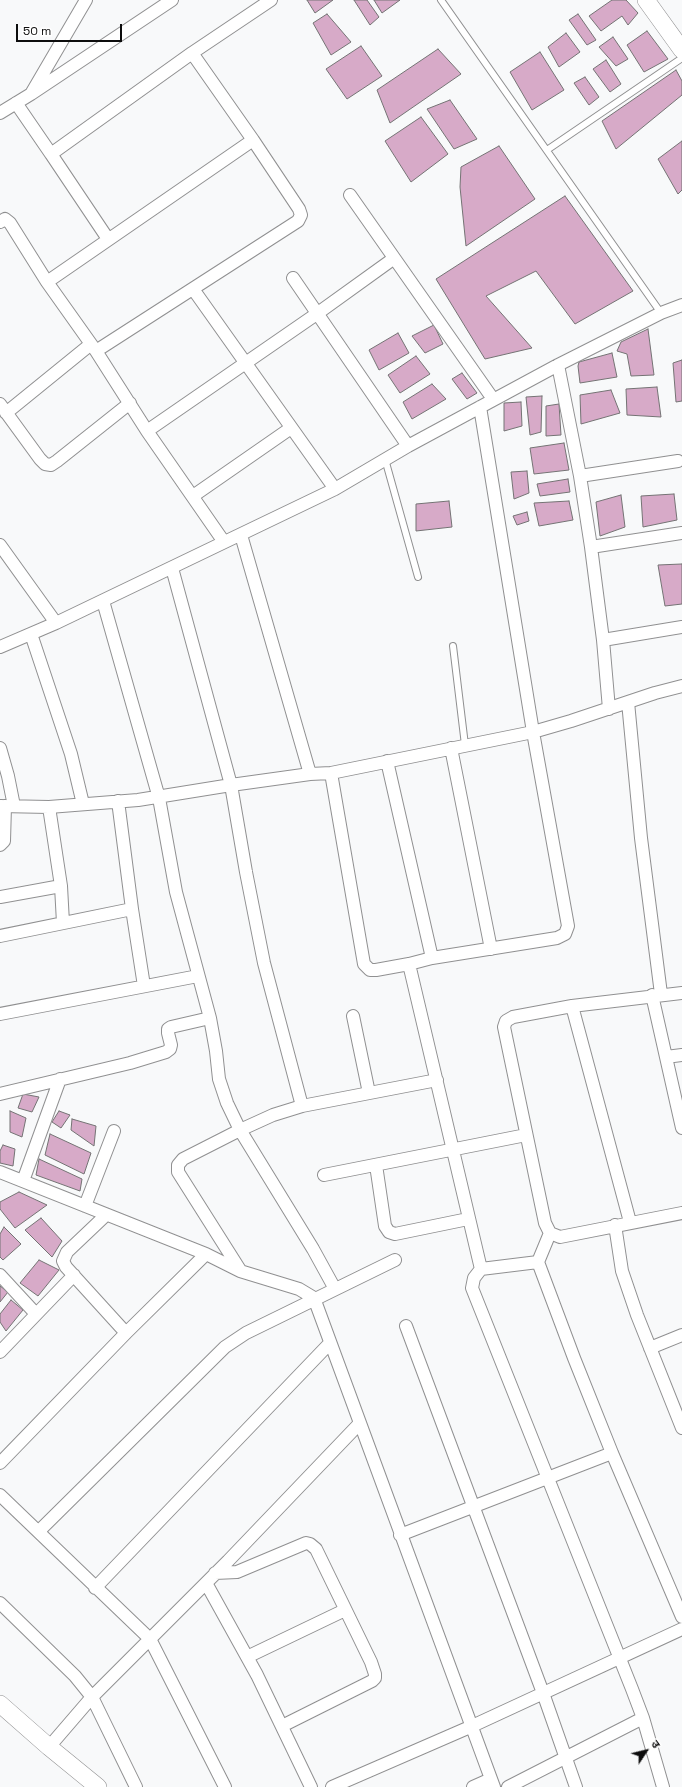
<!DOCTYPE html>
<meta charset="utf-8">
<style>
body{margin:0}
#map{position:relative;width:682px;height:1787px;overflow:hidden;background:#f8f9fa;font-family:"Space Grotesk","Noto Sans Devanagari",sans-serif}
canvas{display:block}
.north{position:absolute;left:626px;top:1731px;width:40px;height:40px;-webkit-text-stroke:3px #fff;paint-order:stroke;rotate:55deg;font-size:11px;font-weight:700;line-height:16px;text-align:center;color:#0d0d0d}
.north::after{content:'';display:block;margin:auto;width:14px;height:18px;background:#0d0d0d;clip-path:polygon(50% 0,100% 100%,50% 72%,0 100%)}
.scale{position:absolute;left:16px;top:24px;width:106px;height:18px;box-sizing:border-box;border:2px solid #0d0d0d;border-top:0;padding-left:5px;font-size:12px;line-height:14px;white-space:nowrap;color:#0d0d0d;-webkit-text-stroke:3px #fff;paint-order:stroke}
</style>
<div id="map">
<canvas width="682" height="1787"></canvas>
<div class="north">उ</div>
<div class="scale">50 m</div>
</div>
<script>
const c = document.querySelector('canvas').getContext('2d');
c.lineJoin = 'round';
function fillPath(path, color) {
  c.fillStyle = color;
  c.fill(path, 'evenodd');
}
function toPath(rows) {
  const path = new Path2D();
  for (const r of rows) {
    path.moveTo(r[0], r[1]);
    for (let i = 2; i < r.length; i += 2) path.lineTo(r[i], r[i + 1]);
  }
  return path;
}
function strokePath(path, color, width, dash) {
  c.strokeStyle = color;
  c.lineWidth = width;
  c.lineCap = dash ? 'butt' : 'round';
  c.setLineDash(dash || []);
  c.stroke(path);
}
const building = toPath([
 [307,0,333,0,315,13,307,0],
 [354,0,367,0,379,17,370,25,354,0],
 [374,0,400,0,382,13,374,0],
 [612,0,626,0,638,13,628,25,622,16,601,31,589,16,612,0],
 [327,14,351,42,331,55,313,23,327,14],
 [578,14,596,40,587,45,569,20,578,14],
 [647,31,668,59,644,72,627,45,647,31],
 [566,33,580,52,559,67,548,47,566,33],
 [613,37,628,59,616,66,599,47,613,37],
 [361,46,382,76,347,99,326,69,361,46],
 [438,49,461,74,390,123,377,90,438,49],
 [540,52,564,90,532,110,510,72,540,52],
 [606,60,621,84,610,92,593,69,606,60],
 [676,70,682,81,682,95,616,149,602,121,676,70],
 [585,77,599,97,589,105,574,83,585,77],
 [450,100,477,139,454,149,427,109,450,100],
 [421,117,448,154,411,182,385,141,421,117],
 [682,141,682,190,678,194,658,159,682,141],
 [499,146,535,199,466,246,460,187,461,167,499,146],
 [565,196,633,291,575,324,536,271,486,296,532,348,485,359,436,279,565,196],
 [434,325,443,344,425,353,412,336,434,325],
 [648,329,654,375,631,376,627,354,617,351,621,342,648,329],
 [398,333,409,353,379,370,369,350,398,333],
 [612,353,617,377,580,383,578,366,579,362,612,353],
 [416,356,430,374,400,393,388,375,416,356],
 [682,360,682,401,676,402,673,363,682,360],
 [462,373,477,393,467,399,452,379,462,373],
 [432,384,446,399,412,419,403,402,432,384],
 [657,387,661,417,627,415,626,389,657,387],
 [611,390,620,413,581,424,580,395,611,390],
 [542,396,541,432,530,435,526,397,542,396],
 [521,402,522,426,504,431,504,403,521,402],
 [559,404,561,435,546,436,546,406,559,404],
 [564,443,569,470,534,474,530,448,564,443],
 [527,471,529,493,514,499,511,472,527,471],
 [568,479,570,492,540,496,537,484,568,479],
 [674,494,677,520,643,527,641,496,674,494],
 [621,495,625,527,600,536,596,502,621,495],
 [449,501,452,527,416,531,416,504,449,501],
 [569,501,573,520,539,526,534,503,569,501],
 [527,512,529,521,517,525,513,516,527,512],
 [682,564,682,604,665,606,658,565,682,564],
 [23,1094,39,1097,32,1112,18,1108,23,1094],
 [10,1111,26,1118,22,1137,10,1132,10,1111],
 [59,1111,70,1115,61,1128,52,1122,59,1111],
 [72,1119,96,1126,94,1146,71,1130,72,1119],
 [50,1134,91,1153,84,1174,45,1155,50,1134],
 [3,1145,15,1149,13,1166,0,1163,0,1151,3,1145],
 [39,1159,82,1179,80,1191,36,1175,39,1159],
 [19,1192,47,1205,15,1228,0,1209,0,1202,19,1192],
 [41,1218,62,1241,52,1257,25,1230,41,1218],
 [4,1227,21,1244,3,1260,0,1257,0,1234,4,1227],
 [39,1260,59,1270,38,1296,20,1283,39,1260],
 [0,1286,8,1292,0,1302,0,1286],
 [11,1300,23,1310,6,1331,0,1322,0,1314,11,1300]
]);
const lane = toPath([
 [441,0,661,313],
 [547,150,682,58],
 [385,459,418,577],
 [453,646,465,745]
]);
const street = toPath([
 [31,94,172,0],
 [16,103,51,154,192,53,271,0],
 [0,113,31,94,86,0],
 [51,154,108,239],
 [350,195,493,399],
 [0,222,5,219,10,223,47,282,96,351,147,431,224,542],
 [293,278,408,446],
 [47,282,253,140,192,53],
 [193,289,335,489],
 [96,351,298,221,301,215,299,209,253,140],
 [558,365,580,476,591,547,603,640,609,709],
 [0,404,40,459,45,464,51,465,57,461,130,403],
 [6,413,91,344],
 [147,431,318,313,393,259],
 [580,476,678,461],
 [193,496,291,428],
 [241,535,310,774],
 [0,545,56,623],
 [591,547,682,533],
 [172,568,231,785,246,872,264,963,302,1106,273,1115,240,1130,183,1159,178,1165,178,1172,240,1270],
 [103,601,159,798,176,892,210,1018,216,1051,219,1079,227,1103,240,1130,313,1249,335,1289],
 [31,634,71,754,83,804],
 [603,640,682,627],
 [0,647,56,623,335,489,408,446,558,365,661,313,682,305],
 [628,702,641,838,661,994],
 [0,748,8,776,14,806],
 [451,748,491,949],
 [331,773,364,964,370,970,376,970,409,964,432,958,387,761],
 [0,806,49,807,138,800,231,785,310,774,331,773,533,732,571,721,655,693,682,686],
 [49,807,61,886,63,923],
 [0,845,4,841,5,806],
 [0,897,61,886],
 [132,909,144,986],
 [0,936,132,909,118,801],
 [432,958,557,938,565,934,568,926,533,732,480,407],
 [409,964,481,1269],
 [682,993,572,1006,513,1017,506,1021,504,1027,545,1223,550,1233,560,1237,682,1213],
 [652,995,682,1128],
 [572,1006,630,1222],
 [0,1014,198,976],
 [353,1016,369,1093],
 [666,1057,682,1055],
 [0,1094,130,1063,166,1052,170,1049,171,1045,168,1033,168,1029,171,1027,210,1018],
 [302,1106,437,1080],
 [376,1165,385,1226,389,1232,395,1234,468,1219],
 [0,1172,206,1254,240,1271,299,1289,314,1298,494,1787],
 [324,1175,526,1135],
 [23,1181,60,1079],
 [85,1206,114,1131],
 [106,1215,67,1252,63,1261,66,1267,126,1333],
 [615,1225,622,1271,637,1315,682,1428],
 [550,1233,538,1262,574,1358,612,1453,682,1617],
 [538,1262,481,1269,474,1278,472,1288,632,1689,643,1718,663,1787],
 [0,1275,36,1314],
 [406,1326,543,1693,576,1787],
 [650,1348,682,1335],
 [0,1352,74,1275],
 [0,1463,126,1333,206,1254],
 [0,1495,150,1639,225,1787],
 [39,1531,225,1347,246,1333,395,1260],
 [400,1535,612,1453],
 [215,1573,237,1572,306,1543,310,1544,316,1549,371,1662,375,1674,375,1678,372,1681,282,1726],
 [206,1583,257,1675,311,1787],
 [95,1588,330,1343],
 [0,1603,75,1676,92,1697,136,1787],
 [247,1657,345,1610],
 [49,1747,92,1697,228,1561,360,1423],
 [332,1787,470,1727,682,1629],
 [473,1787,491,1779],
 [508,1787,643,1718]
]);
const secondary = toPath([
 [646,0,682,50],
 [0,1704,49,1747,98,1787]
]);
fillPath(building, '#d7aac8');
strokePath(building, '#747374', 1);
strokePath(lane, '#909091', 8);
strokePath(street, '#909091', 14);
strokePath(secondary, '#909091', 18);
strokePath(lane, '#fff', 6);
strokePath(street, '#fff', 12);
strokePath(secondary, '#fff', 17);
</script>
